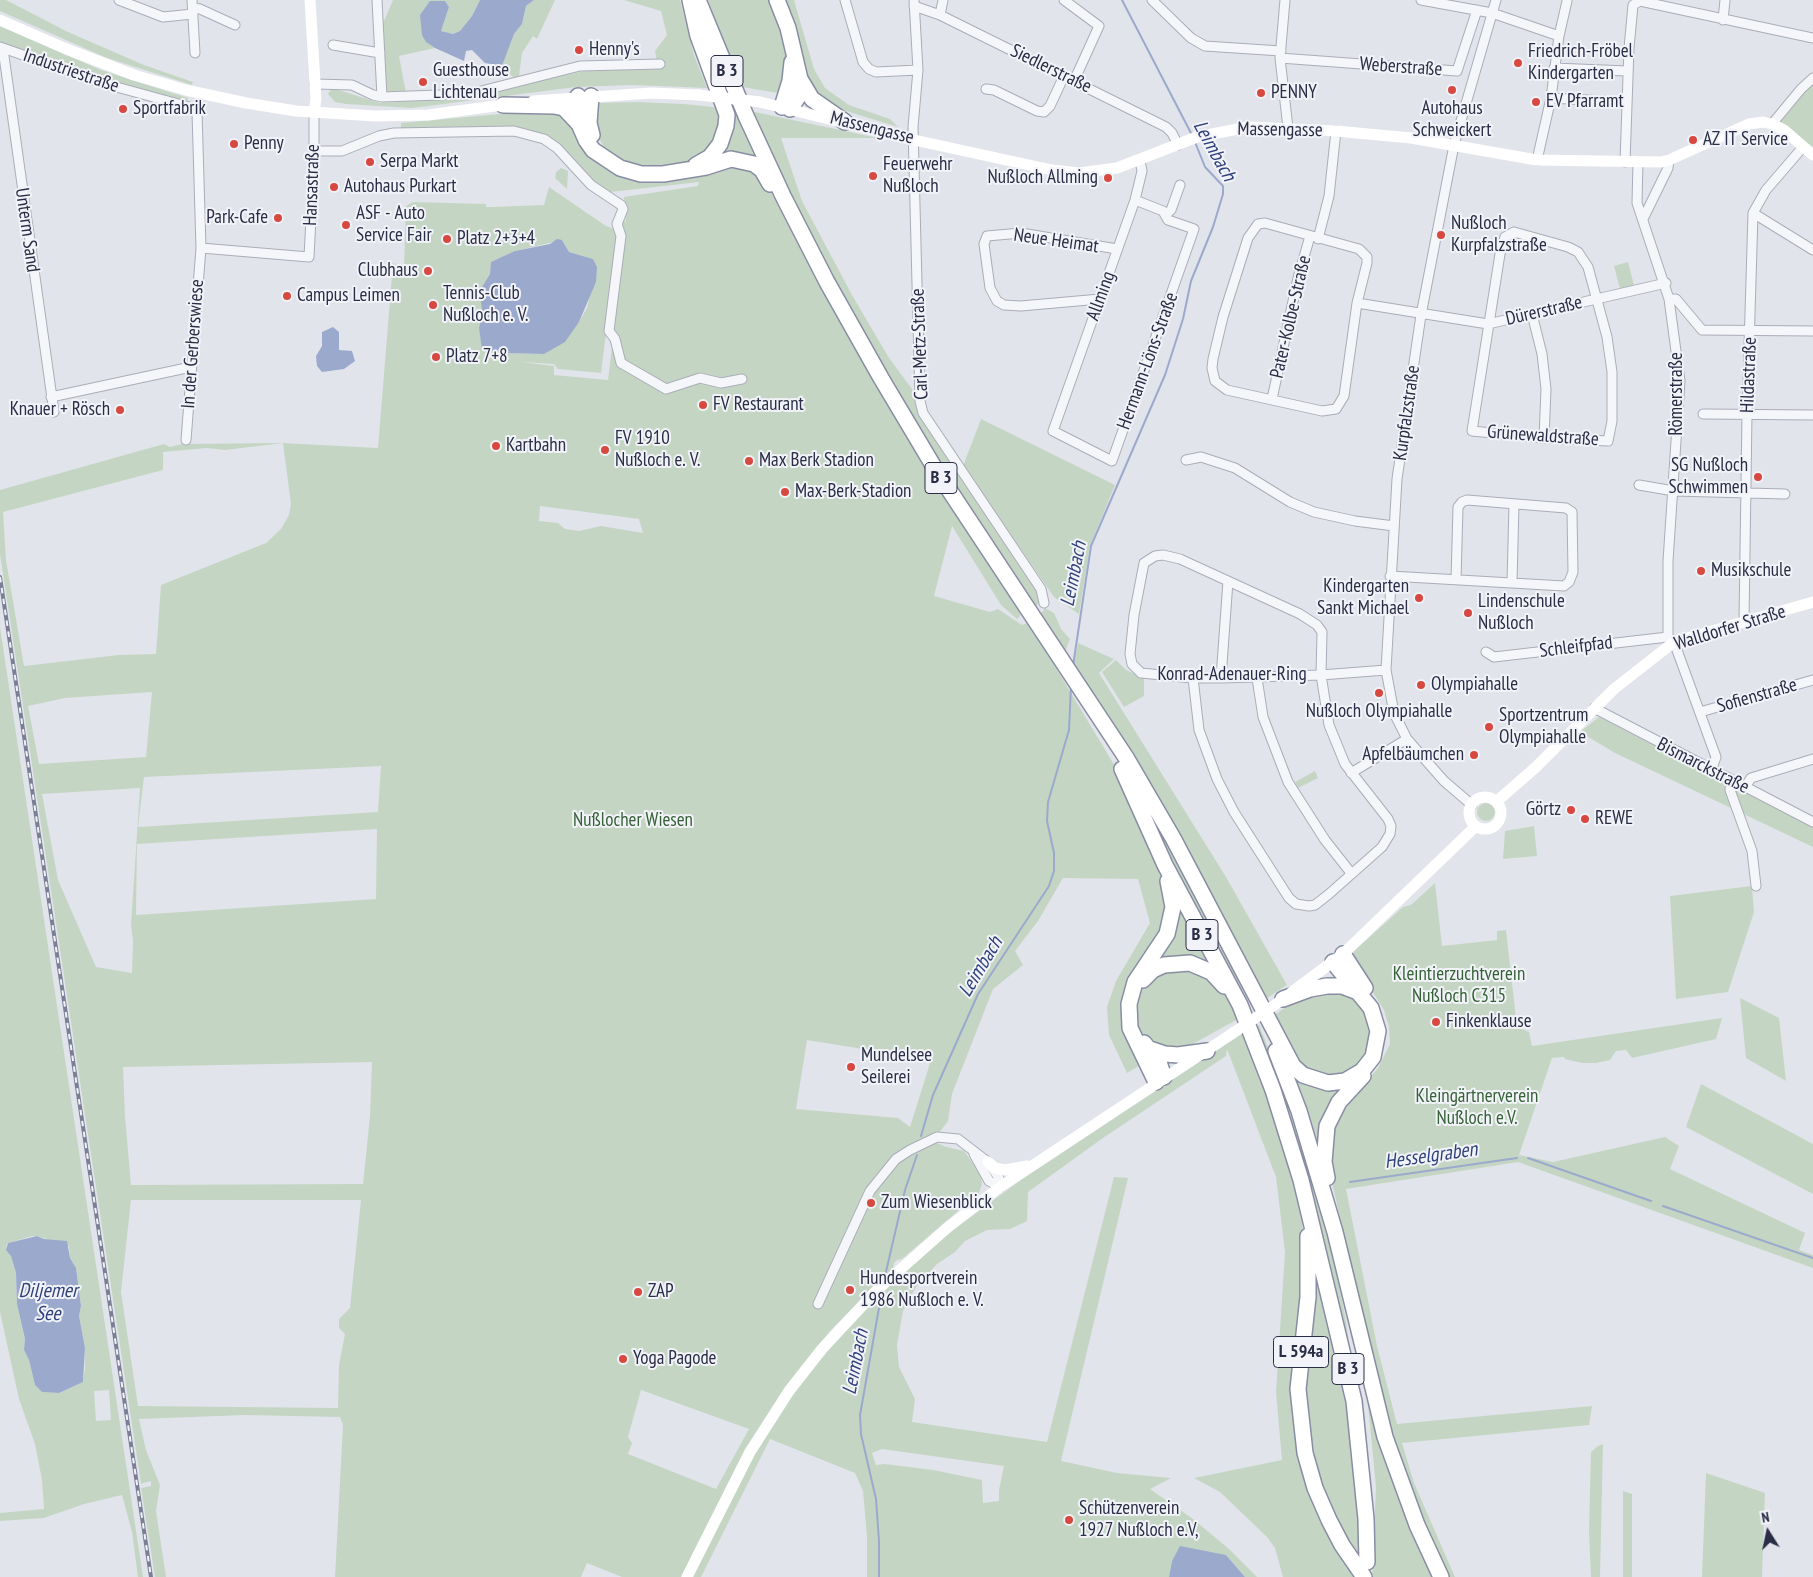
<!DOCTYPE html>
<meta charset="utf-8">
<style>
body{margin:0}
#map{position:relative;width:1813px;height:1577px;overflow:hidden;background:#e2e4eb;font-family:"PT Sans Narrow",sans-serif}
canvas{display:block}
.north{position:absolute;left:1743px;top:1507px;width:50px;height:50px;-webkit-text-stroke:4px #f2f3f8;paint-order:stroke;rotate:350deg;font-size:14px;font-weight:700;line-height:20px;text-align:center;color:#292d45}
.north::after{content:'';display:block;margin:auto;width:18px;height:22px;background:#292d45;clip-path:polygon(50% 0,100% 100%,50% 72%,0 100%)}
</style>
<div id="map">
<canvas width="1813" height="1577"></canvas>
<div class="north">N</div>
</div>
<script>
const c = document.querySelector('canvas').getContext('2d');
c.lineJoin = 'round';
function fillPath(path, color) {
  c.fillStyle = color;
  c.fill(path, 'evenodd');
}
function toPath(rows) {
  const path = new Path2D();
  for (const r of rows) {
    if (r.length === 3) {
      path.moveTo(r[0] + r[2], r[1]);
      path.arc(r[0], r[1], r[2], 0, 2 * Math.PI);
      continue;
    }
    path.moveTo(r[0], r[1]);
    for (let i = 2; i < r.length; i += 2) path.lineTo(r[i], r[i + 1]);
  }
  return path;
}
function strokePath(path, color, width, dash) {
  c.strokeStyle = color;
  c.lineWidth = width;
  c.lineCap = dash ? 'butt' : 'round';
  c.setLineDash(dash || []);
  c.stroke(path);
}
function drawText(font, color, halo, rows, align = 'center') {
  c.font = font + ' "PT Sans Narrow",sans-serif';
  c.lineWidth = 4;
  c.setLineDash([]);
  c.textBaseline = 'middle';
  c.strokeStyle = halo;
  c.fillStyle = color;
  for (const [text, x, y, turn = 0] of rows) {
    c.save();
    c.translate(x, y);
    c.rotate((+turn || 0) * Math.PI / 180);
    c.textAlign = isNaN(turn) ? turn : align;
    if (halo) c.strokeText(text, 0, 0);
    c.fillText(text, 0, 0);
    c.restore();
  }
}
const green = toPath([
 [0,0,6,0,68,32,144,65,193,82,192,85,107,58,0,11],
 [393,0,480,0,472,16,460,31,453,34,441,31,449,7,445,1,430,1,426,42,435,48,399,56,406,93,386,93,381,28],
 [534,0,555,0,537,39,533,36,522,53,519,76,514,78,502,66,514,34,522,24,526,6],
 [624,0,680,0,694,55,707,88,632,85,576,87,412,108,346,104,335,102,328,94,332,88,380,103,431,100,499,89,590,70,658,69,655,51,667,35,661,11],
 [708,0,772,0,784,30,787,68,778,93,742,87],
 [782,0,794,0,814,69,825,88,849,105,890,119,898,127,830,106,818,97,806,81],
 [0,26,101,70,188,98,186,104,84,73,0,42],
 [1813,78,1813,150,1777,121],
 [638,102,684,104,722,108,722,122,707,153,688,165,658,170,629,167,610,156,601,142,595,127,595,103],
 [732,105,756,152,762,164,708,162],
 [545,110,565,115,604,168,617,174,746,165,765,181,829,303,904,430,1019,609,1020,616,1017,619,1001,605,952,526,934,596,990,612,998,609,1022,625,1027,623,1035,633,1122,778,1166,889,1167,924,1127,998,1142,1064,1127,1073,1109,1035,1107,1007,1116,981,1150,923,1138,879,1063,878,1038,921,1015,951,1023,965,993,989,952,1094,948,1121,933,1141,946,1147,964,1151,981,1175,982,1184,979,1193,902,1259,897,1260,894,1263,890,1285,953,1230,1018,1182,1243,1033,1269,1099,1294,1179,1301,1213,1305,1253,1294,1406,1337,1548,1347,1566,1349,1542,1326,1501,1304,1425,1313,1242,1343,1366,1357,1476,1360,1577,1283,1577,1275,1548,1267,1537,1220,1492,1194,1478,1282,1460,1276,1392,1285,1252,1276,1177,1227,1049,1226,1056,1103,1138,1028,1192,1027,1221,1010,1229,987,1230,965,1241,955,1252,937,1264,916,1287,903,1311,897,1345,899,1367,915,1399,912,1422,1047,1442,1114,1177,1128,1178,1061,1461,1117,1473,1171,1478,1150,1489,1193,1519,1229,1549,1257,1577,1245,1577,1226,1555,1172,1561,1169,1577,867,1577,867,1537,863,1491,855,1473,770,1439,701,1577,692,1577,758,1446,804,1378,871,1289,829,1332,784,1390,745,1449,681,1577,622,1577,587,1563,581,1577,335,1577,343,1425,340,1417,245,1415,139,1419,146,1450,160,1485,156,1511,166,1577,155,1577,141,1488,151,1486,151,1481,141,1484,0,554,0,490,164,444,170,447,182,444,283,443,378,448,393,263,404,267,406,206,413,202,486,204,486,207,492,207,544,205,549,187,606,226,619,231,601,373,558,369,554,364,521,362,554,366,554,375,608,380,625,241,625,232,621,226,623,218,626,223,624,197,698,186,699,182,611,192,595,184,544,136,401,129,401,123],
 [562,240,569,252,593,259,596,282,591,291,587,308,579,322,558,345,544,354,503,353,479,329,482,313,480,290,490,274,491,266,515,251],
 [283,443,291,504,289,515,281,529,266,543,161,585,156,654,119,655,24,666,6,560,3,512,163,470,163,452,207,448,225,450],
 [540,506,639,519,643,533,601,526,579,531,565,529,558,523,539,521],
 [152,692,146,757,39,764,28,706,65,698],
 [381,766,378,812,138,827,144,777],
 [140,788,131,925,133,941,132,973,96,967,58,880,42,794],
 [377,829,376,899,136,915,137,844],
 [807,1040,931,1060,910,1127,898,1118,796,1109],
 [372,1062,370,1116,363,1184,131,1185,125,1116,123,1067],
 [131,1200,361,1200,350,1308,339,1319,339,1328,345,1334,339,1365,338,1408,138,1406,121,1292],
 [641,1390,749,1429,716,1489,628,1454,632,1443,628,1437],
 [882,1449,1004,1466,999,1490,999,1501,983,1503,982,1480,933,1470,885,1464,876,1465,872,1453],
 [750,111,878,138,781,138,802,201,852,295,889,358,915,393,1037,589,1040,602,1035,607,993,550,882,369,794,205],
 [561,168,568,171,567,189,555,178,556,172],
 [1628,262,1634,285,1620,289,1614,266],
 [981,419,1115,485,1090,546,1079,614,1054,597,963,466],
 [1045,608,1054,613,1061,629,1070,639,1064,655,1040,615],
 [0,627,143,1577,138,1577,132,1532,122,1495,84,1504,44,1518,0,1521,0,1513,44,1509,42,1480,35,1444,19,1399,0,1312],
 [32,1236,37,1236,69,1246,70,1258,76,1268,81,1306,79,1316,85,1348,85,1369,83,1382,59,1393,42,1392,35,1385,29,1360,24,1350,25,1340,17,1304,16,1273,11,1256,6,1246,8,1243],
 [109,1390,111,1420,96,1421,94,1391],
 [1078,643,1114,659,1099,673,1226,877,1287,985,1264,1000,1130,753,1074,664],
 [1116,660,1126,670,1144,678,1144,696,1124,707,1102,672],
 [1599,717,1813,827,1813,847,1615,753,1580,732],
 [1128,768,1230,962,1251,1010,1245,1014,1167,861],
 [1315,771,1318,778,1298,788,1295,782],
 [1486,812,9],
 [1534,826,1537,856,1503,859,1505,831],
 [1435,883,1442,946,1497,940,1497,931,1506,930,1517,1027,1529,1032,1532,1046,1722,1018,1716,1039,1632,1058,1626,1050,1616,1051,1610,1060,1596,1063,1582,1063,1565,1059,1564,1057,1552,1058,1519,1155,1553,1162,1665,1137,1679,1146,1670,1169,1805,1233,1799,1250,1813,1255,1813,1268,1518,1162,1346,1189,1377,1346,1397,1424,1592,1406,1589,1425,1402,1443,1414,1483,1455,1577,1445,1577,1390,1438,1331,1178,1332,1129,1355,1095,1378,1068,1390,1044,1389,1027,1384,1010,1353,961,1354,951,1403,907,1411,905],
 [1752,886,1754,912,1728,992,1676,999,1670,896],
 [1175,895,1212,967,1153,965],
 [1195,965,1223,991,1238,1019,1191,1045,1167,1048,1163,1051,1143,1036,1137,1025,1136,1002,1139,991,1152,974],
 [1331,990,1356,996,1374,1027,1369,1052,1353,1071,1329,1079,1296,1064,1272,1017,1294,1001],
 [1740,998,1779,1018,1786,1081,1746,1058],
 [1259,1025,1296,1118,1324,1216,1345,1315,1353,1371,1252,1030],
 [1289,1068,1343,1084,1320,1150,1310,1119],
 [1701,1084,1813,1144,1813,1194,1686,1127],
 [1368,1405,1415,1540,1432,1577,1372,1577,1376,1487],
 [1603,1444,1600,1577,1591,1577,1589,1531,1591,1452,1598,1446],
 [1706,1473,1765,1493,1762,1577,1702,1577],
 [1623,1491,1632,1494,1632,1577,1623,1577]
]);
const water = toPath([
 [480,0,534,0,526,6,522,24,514,34,502,66,485,63,472,50,466,51,464,61,435,48,426,42,422,35,420,15,430,1,445,1,449,7,441,31,453,34,460,31,472,16],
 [557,239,562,240,569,252,593,259,597,267,596,282,579,322,565,342,544,354,503,353,482,349,479,328,482,313,480,290,490,274,491,262,515,251,550,244],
 [333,327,339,332,339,350,352,351,355,361,344,369,322,372,317,366,316,356,322,346,322,332],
 [37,1236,44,1239,67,1241,70,1258,76,1268,81,1306,79,1316,85,1348,83,1382,59,1393,42,1392,35,1385,29,1360,24,1350,25,1339,17,1304,16,1273,11,1256,6,1250,8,1243],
 [1180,1546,1226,1555,1245,1577,1169,1577,1172,1561]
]);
const stream = toPath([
 [1122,0,1192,135],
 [1073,666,1091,546,1165,375,1183,319,1191,281,1213,227,1223,194,1223,186,1205,167,1195,142],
 [921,1136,933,1095,978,994,1049,886,1054,871,1054,853,1047,821,1048,802,1069,730,1071,686],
 [1528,1158,1651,1201],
 [1350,1182,1517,1158],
 [1663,1206,1813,1258],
 [885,1276,905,1190,917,1155],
 [879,1577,879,1541,876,1499,861,1434,860,1415,882,1291]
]);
const street = toPath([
 [119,0,163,17,193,14],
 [192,0,195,53],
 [377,0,382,97],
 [845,0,863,62,869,69,876,72,918,70],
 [914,0,918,70,913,127,920,401,923,413,1041,589,1044,603],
 [1064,0,1099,26,1074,81],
 [1152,0,1191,38,1205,46,1281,51],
 [1285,0,1280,58,1288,128],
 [1421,0,1492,13,1559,36,1551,98,1537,160],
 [1640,1,1813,38],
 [914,6,940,15,1166,127,1172,133,1178,145],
 [193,8,200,9,235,25],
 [940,15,943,0],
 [1723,20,1725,0],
 [1559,36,1567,1],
 [333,45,380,53],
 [0,47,102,83,193,108,197,112,201,248,186,440],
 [3,49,54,412],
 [1280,58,1457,71,1477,10],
 [1554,68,1627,71],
 [315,84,352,85,373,95,382,97,439,95,477,92,580,66,660,64],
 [986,89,994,90,1037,111,1044,112,1050,106,1064,76],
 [1551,98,1604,101],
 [1772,124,1801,89,1813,78],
 [314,151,342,151,379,136,394,133,514,131,544,139,557,148,591,185,621,205,623,209,617,224,621,236,609,331,615,339,621,363,666,389,700,378,721,383,742,379],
 [1625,162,1629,48,1633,5,1640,1],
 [1638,162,1637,203,1669,299,1680,381,1668,561,1668,637,1674,642,1716,757,1711,771],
 [1135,200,1163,211,1168,220,1194,229,1112,461,1053,431,1135,200,1142,171,1140,161],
 [1753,213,1813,250],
 [1165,215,1171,210,1180,185],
 [1643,219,1668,168,1669,160],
 [1514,232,1568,247,1578,252,1588,267,1607,337,1612,372,1612,421,1608,441,1544,438,1472,431,1500,254,1505,237,1514,232],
 [1318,239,1329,196,1336,131],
 [201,248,309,257,314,161,314,112],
 [1100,299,1021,306,1004,305,997,301,990,288,984,244,987,236,1021,233,1117,249],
 [1669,299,1676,299,1702,330,1813,331],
 [1357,303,1367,263,1367,257,1359,249,1265,223,1258,224,1248,238,1223,317,1213,359,1212,368,1215,381,1227,390,1322,411,1336,409,1344,396,1357,303,1488,324,1666,283],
 [1532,314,1542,354,1546,389,1544,438],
 [51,397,191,367],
 [1272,399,1298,278,1310,236],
 [1703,414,1813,415],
 [1186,460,1201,457,1235,468,1290,502,1314,512,1355,521,1394,526],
 [1639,485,1674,491,1785,494],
 [1390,576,1564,586,1569,582,1573,572,1572,512,1566,508,1467,500,1462,502,1458,507,1456,580],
 [1512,583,1514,504],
 [1744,622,1747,414,1753,213,1766,190,1803,147],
 [1486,652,1494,657,1668,637],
 [1193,678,1199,730,1217,779,1234,812,1289,898,1296,904,1309,906,1315,905,1329,894,1382,847,1390,834,1391,826,1388,819,1345,764,1329,725,1321,675,1322,632,1317,625,1300,614,1180,559,1163,555,1155,556,1144,563,1134,615,1130,654,1132,664,1141,673,1193,678,1221,678,1321,675,1386,670],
 [1221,678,1228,581],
 [1257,678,1263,717,1288,782,1325,840,1351,873],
 [1594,708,1813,822],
 [1700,712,1813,680],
 [1351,773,1407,739],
 [1731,781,1730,790,1752,851,1756,886],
 [1745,787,1751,778,1813,759],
 [1472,805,1444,781,1407,739,1394,713,1386,670,1397,479,1421,315,1454,145,1496,0],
 [974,1154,989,1181,1000,1187],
 [818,1304,870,1191,896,1159,910,1150,937,1137,958,1139,988,1162,999,1178,1000,1187]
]);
const secondary = toPath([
 [310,0,316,99,314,112],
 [0,20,64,48,134,75,186,90,246,103,296,111,375,116,428,115,510,104],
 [533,101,652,93,699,95],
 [760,102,905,138,1052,170,1079,173,1117,168,1197,137,1248,127,1336,131,1411,138,1537,160,1661,162,1669,160,1749,124,1763,122,1772,124,1784,130,1813,155],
 [1485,813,16],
 [1496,802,1536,767,1614,689,1674,642,1813,602],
 [1292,992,1343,954,1476,826],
 [988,1162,995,1168,1005,1170,1027,1166],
 [687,1577,750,1452,789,1391,822,1349,876,1291,947,1228,1000,1187,1233,1033]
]);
const highway = toPath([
 [690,0,698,36,727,115,726,126,720,144,710,157,696,165],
 [698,0,746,116,783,196,827,282,881,378,934,467,1127,759,1173,838,1293,1066,1303,1075,1328,1083,1345,1081,1362,1071,1373,1057,1378,1031,1371,1008,1333,962],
 [777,0,788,28,800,79,798,97,790,109],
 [800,79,812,99,845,122],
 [578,96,579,124,586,140,593,150,620,168,641,174,663,174,706,167,731,159,754,164,762,170,770,184],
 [591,96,589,123,592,135],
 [503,105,554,106,564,108,579,124],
 [782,107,790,81,792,62],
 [1122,769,1165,865,1240,1005,1273,1090,1301,1180,1354,1401,1366,1519,1367,1562],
 [1343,954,1365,988],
 [1143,980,1153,970,1164,965,1190,963,1211,972,1224,986],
 [1283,999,1310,989,1327,986,1342,986,1358,992],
 [1144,1043,1159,1062,1164,1077],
 [1147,1048,1165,1054,1178,1055,1207,1051],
 [1276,1051,1299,1111,1335,1232,1385,1437,1417,1525,1441,1577],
 [1156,1082,1130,1028,1129,1004,1135,982,1167,934,1173,907,1168,881],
 [1327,1178,1324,1162,1327,1126,1339,1102,1363,1076],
 [1308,1236,1308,1297,1298,1389,1305,1453,1315,1488,1329,1520,1342,1545,1364,1577]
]);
const rail = toPath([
 [0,577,151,1577]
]);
const secondaryBridge = toPath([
 [699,95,760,102],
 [1233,1033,1279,1002]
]);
const markers = [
 [579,50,5,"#d74940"],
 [1518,63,5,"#d74940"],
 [423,82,5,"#d74940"],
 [1452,90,5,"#d74940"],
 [1261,93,5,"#d74940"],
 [1536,102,5,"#d74940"],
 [123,109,5,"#d74940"],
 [1693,140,5,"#d74940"],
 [234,144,5,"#d74940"],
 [370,162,5,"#d74940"],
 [873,176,5,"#d74940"],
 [1108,178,5,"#d74940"],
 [334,187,5,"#d74940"],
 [278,218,5,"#d74940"],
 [346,225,5,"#d74940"],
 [1441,235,5,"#d74940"],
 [447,239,5,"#d74940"],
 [428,271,5,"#d74940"],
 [287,296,5,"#d74940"],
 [433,305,5,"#d74940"],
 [436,357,5,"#d74940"],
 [703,405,5,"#d74940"],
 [120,410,5,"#d74940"],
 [496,446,5,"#d74940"],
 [605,450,5,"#d74940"],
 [749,461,5,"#d74940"],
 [1758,477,5,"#d74940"],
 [785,492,5,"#d74940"],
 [1701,571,5,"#d74940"],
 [1419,598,5,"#d74940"],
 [1468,613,5,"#d74940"],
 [1421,685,5,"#d74940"],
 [1379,693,5,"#d74940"],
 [1489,727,5,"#d74940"],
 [1474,755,5,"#d74940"],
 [1571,810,5,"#d74940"],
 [1585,819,5,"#d74940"],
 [1436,1022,5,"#d74940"],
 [851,1067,5,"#d74940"],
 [871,1203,5,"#d74940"],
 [850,1290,5,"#d74940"],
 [638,1292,5,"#d74940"],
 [623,1359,5,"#d74940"],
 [1069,1520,5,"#d74940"]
];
const shields = [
 [727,71,32],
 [941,478,32],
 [1202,935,32],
 [1301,1352,55],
 [1348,1369,32]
];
const shieldNames = [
 ["B 3",727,71],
 ["B 3",941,478],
 ["B 3",1202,935],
 ["L 594a",1301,1352],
 ["B 3",1348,1369]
];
const poiNames = [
 ["Henny's",589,50],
 ["Friedrich-Fröbel",1528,52],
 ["Kindergarten",1528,74],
 ["Guesthouse",433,71],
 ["Lichtenau",433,93],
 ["PENNY",1271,93],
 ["EV Pfarramt",1546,102],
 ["Sportfabrik",133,109],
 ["Autohaus",1452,109,"center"],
 ["Schweickert",1452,131,"center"],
 ["AZ IT Service",1703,140],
 ["Penny",244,144],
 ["Serpa Markt",380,162],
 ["Feuerwehr",883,165],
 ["Nußloch",883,187],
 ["Nußloch Allming",1098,178,"right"],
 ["Autohaus Purkart",344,187],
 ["ASF - Auto",356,214],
 ["Service Fair",356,236],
 ["Park-Cafe",268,218,"right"],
 ["Nußloch",1451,224],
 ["Kurpfalzstraße",1451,246],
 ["Platz 2+3+4",457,239],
 ["Clubhaus",418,271,"right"],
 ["Tennis-Club",443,294],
 ["Nußloch e. V.",443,316],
 ["Campus Leimen",297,296],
 ["Platz 7+8",446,357],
 ["FV Restaurant",713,405],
 ["Knauer + Rösch",110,410,"right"],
 ["FV 1910",615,439],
 ["Nußloch e. V.",615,461],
 ["Kartbahn",506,446],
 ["Max Berk Stadion",759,461],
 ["SG Nußloch",1748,466,"right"],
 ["Schwimmen",1748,488,"right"],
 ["Max-Berk-Stadion",795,492],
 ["Musikschule",1711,571],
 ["Kindergarten",1409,587,"right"],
 ["Sankt Michael",1409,609,"right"],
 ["Lindenschule",1478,602],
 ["Nußloch",1478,624],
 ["Olympiahalle",1431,685],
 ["Nußloch Olympiahalle",1379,712,"center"],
 ["Sportzentrum",1499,716],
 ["Olympiahalle",1499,738],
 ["Apfelbäumchen",1464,755,"right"],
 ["Görtz",1561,810,"right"],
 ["REWE",1595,819],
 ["Finkenklause",1446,1022],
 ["Mundelsee",861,1056],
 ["Seilerei",861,1078],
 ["Zum Wiesenblick",881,1203],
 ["Hundesportverein",860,1279],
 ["1986 Nußloch e. V.",860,1301],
 ["ZAP",648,1292],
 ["Yoga Pagode",633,1359],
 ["Schützenverein",1079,1509],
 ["1927 Nußloch e.V,",1079,1531]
];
const streetNames = [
 ["Weberstraße",1401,67,4],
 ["Siedlerstraße",1051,69,26],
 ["Industriestraße",71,71,19],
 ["Massengasse",872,128,14],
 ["Massengasse",1280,130,1],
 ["Hansastraße",312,185,-88],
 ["Unterm Sand",27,230,82],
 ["Neue Heimat",1056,241,8],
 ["Allming",1101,296,-70],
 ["Dürerstraße",1544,311,-13],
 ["Pater-Kolbe-Straße",1291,317,-77],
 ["In der Gerberswiese",193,344,-86],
 ["Carl-Metz-Straße",920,344,-92],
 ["Hermann-Löns-Straße",1148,361,-70],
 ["Hildastraße",1749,375,-88],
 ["Römerstraße",1677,394,-90],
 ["Kurpfalzstraße",1407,413,-82],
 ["Grünewaldstraße",1543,436,4],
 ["Walldorfer Straße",1730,628,-17],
 ["Schleifpfad",1576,647,-7],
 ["Konrad-Adenauer-Ring",1232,675],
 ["Sofienstraße",1757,696,-16],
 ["Bismarckstraße",1703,766,27]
];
const parkNames = [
 ["Nußlocher Wiesen",633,821],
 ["Kleintierzuchtverein",1459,975],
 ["Nußloch C315",1459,997],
 ["Kleingärtnerverein",1477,1097],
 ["Nußloch e.V.",1477,1119]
];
const waterNames = [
 ["Leimbach",1214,151,61],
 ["Leimbach",1074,574,-79],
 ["Leimbach",981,967,-59],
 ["Hesselgraben",1431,1156,-8],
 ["Diljemer",48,1291],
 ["See",48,1314],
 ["Leimbach",856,1362,-79]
];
fillPath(green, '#c4d6c3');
fillPath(water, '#9ba9cd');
strokePath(stream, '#9ba9cd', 2);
strokePath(street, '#aaadb9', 11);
strokePath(highway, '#888da3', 18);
strokePath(street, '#f5f6f9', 9);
strokePath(secondary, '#fff', 11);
strokePath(highway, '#fff', 15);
strokePath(rail, '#7a7f96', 4);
strokePath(rail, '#f2f3f8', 2, [5.5]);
strokePath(secondaryBridge, '#fff', 11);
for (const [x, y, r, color] of markers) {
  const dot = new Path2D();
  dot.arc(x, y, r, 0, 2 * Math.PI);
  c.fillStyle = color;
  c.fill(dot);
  strokePath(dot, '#f2f3f8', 2);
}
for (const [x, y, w] of shields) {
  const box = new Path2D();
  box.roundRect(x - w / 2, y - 15.5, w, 31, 4);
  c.fillStyle = '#f2f3f8';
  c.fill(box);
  strokePath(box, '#292d45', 1);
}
drawText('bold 18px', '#292d45', null, shieldNames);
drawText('19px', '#292d45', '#f2f3f8', poiNames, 'left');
drawText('19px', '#292d45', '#f2f3f8', streetNames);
drawText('19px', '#356136', '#f2f3f8', parkNames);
drawText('italic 20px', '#30427c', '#f2f3f8', waterNames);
</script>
